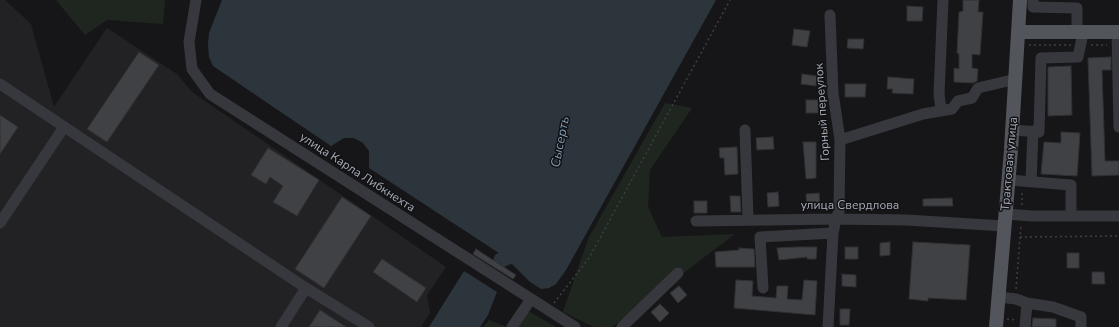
<!DOCTYPE html>
<meta charset="utf-8">
<style>
body{margin:0}
canvas{display:block;background:#161618}
</style>
<canvas width="1119" height="327"></canvas>
<script>
const c = document.querySelector('canvas').getContext('2d');
c.lineJoin = 'round';
function fillPath(path, color) {
  c.fillStyle = color;
  c.fill(path, 'evenodd');
}
function toPath(rows) {
  const path = new Path2D();
  for (const r of rows) {
    path.moveTo(r[0], r[1]);
    for (let i = 2; i < r.length; i += 2) path.lineTo(r[i], r[i + 1]);
  }
  return path;
}
function strokePath(path, color, width, dash) {
  c.strokeStyle = color;
  c.lineWidth = width;
  c.lineCap = dash ? 'butt' : 'round';
  c.setLineDash(dash || []);
  c.stroke(path);
}
function drawText(font, color, halo, rows, align = 'center') {
  c.font = font + ' "Nunito Sans",sans-serif';
  c.lineWidth = 3;
  c.setLineDash([]);
  c.textBaseline = 'middle';
  c.strokeStyle = halo;
  c.fillStyle = color;
  for (const [text, x, y, turn = 0] of rows) {
    c.save();
    c.translate(x, y);
    c.rotate((+turn || 0) * Math.PI / 180);
    c.textAlign = isNaN(turn) ? turn : align;
    if (halo) c.strokeText(text, 0, 0);
    c.fillText(text, 0, 0);
    c.restore();
  }
}
const built = toPath([
 [0,0,5,0,31,24,54,107,107,28,177,74,192,92,446,267,427,295,430,313,421,327,0,327]
]);
const green = toPath([
 [56,0,165,0,163,24,107,20,85,35],
 [665,103,692,108,650,170,648,207,662,237,735,234,612,327,594,327,563,312,588,239],
 [528,311,556,327,518,327],
 [489,320,507,327,483,327]
]);
const water = toPath([
 [222,0,716,0,566,270,556,284,549,288,541,289,530,282,505,257,369,168,369,151,363,143,354,138,344,138,331,146,213,66,209,57,208,45,209,33],
 [464,271,497,292,488,315,480,327,429,327]
]);
const river = toPath([
 [501,260,524,251]
]);
const building = toPath([
 [963,0,979,0,978,12,983,12,980,55,972,54,972,68,978,69,977,81,973,83,954,82,954,68,959,69,959,54,957,53,959,12,963,11,963,0],
 [907,6,923,7,922,21,907,21,907,6],
 [794,29,810,31,807,47,792,45,794,29],
 [848,39,864,39,863,49,847,48,848,39],
 [139,52,159,65,107,142,87,129,139,52],
 [1111,57,1111,70,1102,70,1105,161,1119,161,1119,175,1092,176,1088,58,1111,57],
 [1071,66,1072,115,1048,116,1048,67,1071,66],
 [802,74,817,76,816,86,801,84,802,74],
 [888,77,914,79,913,94,892,93,893,89,887,89,888,77],
 [845,84,866,84,865,97,845,97,845,84],
 [806,100,818,100,818,113,806,113,806,100],
 [0,115,18,127,0,154,0,115],
 [1061,132,1080,133,1077,176,1041,174,1044,142,1061,143,1061,132],
 [773,137,774,149,757,150,756,138,773,137],
 [803,142,816,142,816,178,806,179,803,142],
 [737,147,738,174,725,175,724,158,720,158,719,148,737,147],
 [268,148,319,180,297,216,273,202,283,186,270,177,266,184,251,175,268,148],
 [778,192,779,206,768,207,767,193,778,192],
 [819,193,820,204,807,206,806,194,819,193],
 [730,196,740,196,741,212,731,212,730,196],
 [342,197,371,216,324,288,295,269,342,197],
 [952,198,953,206,923,206,923,199,952,198],
 [694,201,707,201,707,213,694,213,694,201],
 [890,242,890,255,880,256,880,243,890,242],
 [913,242,970,245,966,300,928,298,928,301,909,299,913,242],
 [797,247,817,247,816,259,807,259,807,257,779,260,777,248,797,247],
 [845,247,858,247,858,259,845,259,845,247],
 [739,248,754,249,755,267,716,267,715,252,739,250,739,248],
 [476,249,516,275,513,279,473,254,476,249],
 [1067,253,1079,253,1079,268,1067,268,1067,253],
 [382,259,426,288,417,302,373,272,382,259],
 [1092,272,1104,272,1105,284,1092,284,1092,272],
 [842,274,856,275,856,287,842,286,842,274],
 [736,280,753,281,752,296,776,298,777,286,788,286,787,299,802,300,804,280,817,281,815,315,734,308,736,280],
 [679,286,687,295,678,303,670,293,679,286],
 [660,304,669,313,660,322,651,312,660,304],
 [840,309,850,309,849,325,840,325,840,309],
 [320,310,346,327,309,327,320,310],
 [1033,318,1056,319,1056,327,1032,327,1033,318]
]);
const path = toPath([
 [1029,45,1071,45],
 [1091,45,1107,45],
 [1022,205,1022,191],
 [1020,237,1119,236],
 [1016,289,1021,225],
 [554,303,589,258,730,0],
 [1007,319,1015,320]
]);
const minor = toPath([
 [196,0,189,42,192,69,210,94,575,327],
 [1033,0,1033,7,1077,8,1077,33],
 [1117,32,1119,127],
 [0,84,306,288,369,327],
 [941,110,939,94,943,0],
 [745,130,748,219],
 [1013,130,1039,132,1041,58,1078,57,1083,33],
 [840,140,923,114,952,109,958,101,972,98,978,88,1016,79],
 [1009,180,1071,185,1071,216],
 [1031,182,1033,131],
 [1005,214,1032,216,1119,216],
 [696,221,836,219,906,220,1004,226],
 [0,223,64,127],
 [763,288,760,237,833,233],
 [999,297,1016,299,1027,303],
 [281,327,306,288],
 [512,327,531,299],
 [622,327,678,273],
 [828,327,833,233,836,219,839,211,840,140,833,93,830,15],
 [1025,327,1027,303,1053,307,1081,317,1081,327]
]);
const major = toPath([
 [1018,32,1119,32],
 [996,327,1011,150,1020,0]
]);
const streetNames = [
 ["Горный переулок",823,112,-94],
 ["Трактовая улица",1010,164,-85],
 ["улица Карла Либкнехта",357,173,33],
 ["улица Свердлова",850,206]
];
const waterNames = [
 ["Сысерть",561,142,-79]
];
fillPath(built, '#222225');
fillPath(green, '#1e261f');
fillPath(water, '#2c353c');
strokePath(river, '#2c353c', 15);
fillPath(building, '#404145');
strokePath(building, '#303034', 1);
strokePath(path, '#3d3f44', 1.5, [2, 3]);
strokePath(minor, '#37383d', 11);
strokePath(major, '#53555c', 14);
drawText('12px', '#a8adb8', '#111113', streetNames);
drawText('italic 13px', '#7f9bb3', '#111113', waterNames);
</script>
